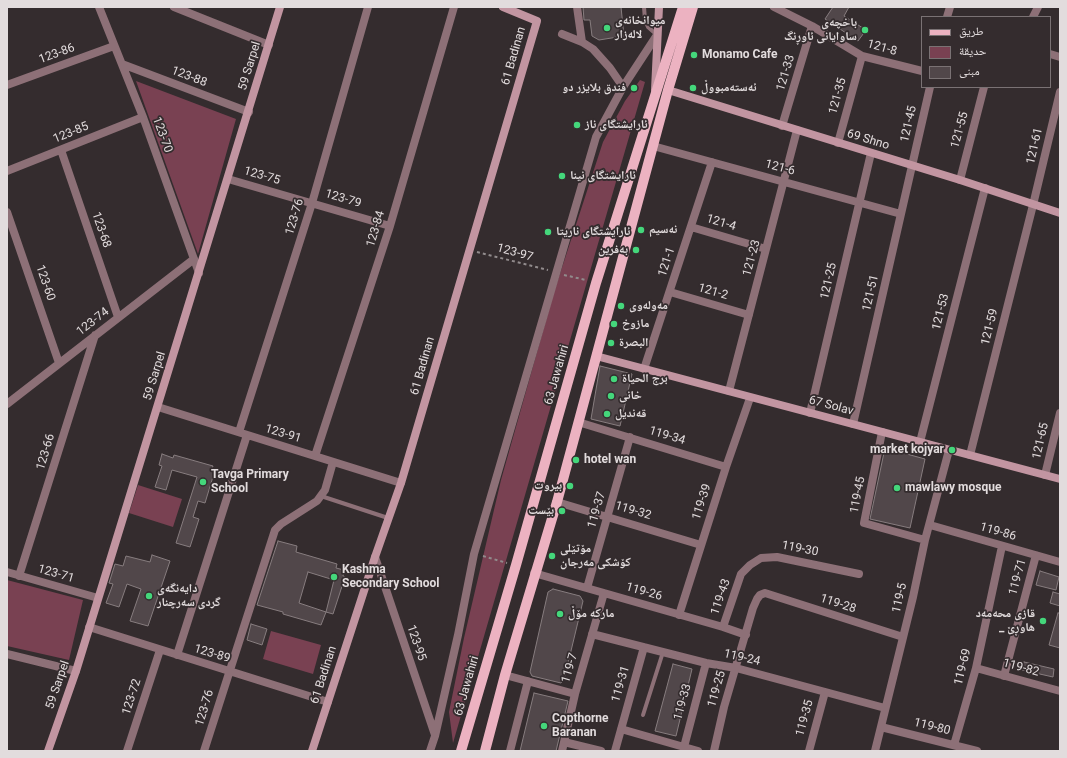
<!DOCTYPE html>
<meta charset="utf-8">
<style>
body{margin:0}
#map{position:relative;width:1067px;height:758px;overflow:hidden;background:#342c2e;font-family:Roboto,"Noto Naskh Arabic",sans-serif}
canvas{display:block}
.frame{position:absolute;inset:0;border:8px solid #e2dcdd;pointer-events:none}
.legend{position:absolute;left:921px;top:16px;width:130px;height:72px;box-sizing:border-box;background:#342c2e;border:1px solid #7a7274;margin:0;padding:5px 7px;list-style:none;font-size:12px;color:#e2dcdd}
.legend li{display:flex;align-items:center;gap:8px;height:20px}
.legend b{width:20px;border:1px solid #7a7274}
</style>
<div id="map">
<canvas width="1067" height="758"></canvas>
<div class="frame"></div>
<ul class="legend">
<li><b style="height:5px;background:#ecb2c1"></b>طريق</li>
<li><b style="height:11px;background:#794152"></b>حديقة</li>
<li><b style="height:11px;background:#51474a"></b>مبنى</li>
</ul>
</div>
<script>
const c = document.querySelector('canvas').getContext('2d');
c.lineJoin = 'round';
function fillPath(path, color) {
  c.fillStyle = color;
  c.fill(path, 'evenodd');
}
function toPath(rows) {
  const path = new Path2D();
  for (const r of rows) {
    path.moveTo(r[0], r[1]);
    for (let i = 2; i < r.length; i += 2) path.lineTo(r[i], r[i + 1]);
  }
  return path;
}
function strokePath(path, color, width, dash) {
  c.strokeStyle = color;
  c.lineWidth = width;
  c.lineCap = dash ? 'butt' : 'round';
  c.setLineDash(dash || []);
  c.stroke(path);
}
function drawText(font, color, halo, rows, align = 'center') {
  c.font = font + ' Roboto,"Noto Naskh Arabic",sans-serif';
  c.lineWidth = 3.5;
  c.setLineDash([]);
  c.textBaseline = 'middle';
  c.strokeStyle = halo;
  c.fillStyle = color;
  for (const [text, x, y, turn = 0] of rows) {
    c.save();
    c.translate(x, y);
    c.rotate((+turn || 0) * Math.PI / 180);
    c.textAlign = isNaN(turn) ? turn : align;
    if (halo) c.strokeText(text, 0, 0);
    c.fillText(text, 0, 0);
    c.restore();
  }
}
const green = toPath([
 [640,80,645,82,453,743,449,712,464,638,501,480,554,292,603,142,625,101],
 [136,81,236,119,198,254],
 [138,485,182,499,173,527,129,513],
 [7,580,83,600,69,660,7,646],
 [271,631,321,645,313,674,263,659]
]);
const building = toPath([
 [583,7,621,7,624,36,599,40,592,36,590,20,584,20,583,7],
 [833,7,849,7,844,16,866,30,858,41,825,19,833,7],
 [600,366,632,374,620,426,591,419,600,366],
 [885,448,925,459,910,528,870,519,885,448],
 [162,454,173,458,174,455,213,466,212,469,215,470,205,503,198,501,193,517,199,519,190,547,176,543,197,477,172,470,166,490,155,487,162,466,159,465,162,454],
 [278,541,297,546,296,552,337,564,336,568,344,570,343,576,345,577,333,614,326,612,321,625,283,614,283,612,257,605,278,541],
 [308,572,334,580,326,612,299,603,308,572],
 [152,555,170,561,148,626,130,621,141,589,127,584,119,607,106,603,113,584,109,583,115,564,123,566,126,556,150,562,152,555],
 [1040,571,1059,577,1056,590,1036,585,1040,571],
 [553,589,580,596,583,601,564,680,561,683,532,676,530,672,548,592,553,589],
 [1053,592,1060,594,1060,606,1050,603,1053,592],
 [1058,613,1060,613,1060,648,1049,645,1058,613],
 [251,624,267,629,262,645,247,640,251,624],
 [1024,662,1054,669,1053,677,1022,670,1024,662],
 [673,664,692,669,676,736,655,731,673,664],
 [534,693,568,701,556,751,520,751,534,693]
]);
const path = toPath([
 [477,252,548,270],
 [564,275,586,280],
 [483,556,507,563]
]);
const lane = toPath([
 [644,7,645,20,648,27,657,35],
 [321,496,388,518],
 [643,715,663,652]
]);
const street = toPath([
 [99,7,143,117,199,273],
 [174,7,269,45],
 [577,7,582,42],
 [774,7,812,26,862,56,922,71],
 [947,17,950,7],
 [1033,17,1038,7],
 [562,34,582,42,593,49,610,68,623,87],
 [1050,54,1060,57],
 [122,64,249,112],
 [7,85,114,46],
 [782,126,812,26],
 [838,143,862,56],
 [653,146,901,214],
 [61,150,118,317],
 [7,171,143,117],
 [228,179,390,226],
 [960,180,984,87],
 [7,212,59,363],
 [691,227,766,249],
 [670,292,749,315],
 [644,369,712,162],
 [729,391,797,130],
 [7,404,194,259],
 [158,407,401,483],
 [810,413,871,153],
 [578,422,726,467],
 [853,424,930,87],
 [239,432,312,203,368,7],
 [882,432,864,523,925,540],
 [920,442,985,188],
 [970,455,1033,205,1060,92],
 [315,456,390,226,454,7],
 [1045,475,1060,413],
 [557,502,701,545],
 [930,525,1060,562],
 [375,557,435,735],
 [7,572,98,598],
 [534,573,723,627,746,635],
 [19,576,95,335],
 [587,588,630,437],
 [679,615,726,467,750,398],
 [89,627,328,702],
 [723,627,741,574,750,565,761,558,777,557,859,574],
 [592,634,706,663,736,668,885,708],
 [7,654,76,671],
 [177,655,247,435],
 [976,668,1060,691],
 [505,675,575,694],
 [1004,676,1036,555],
 [881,727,977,751],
 [621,729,698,751],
 [564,742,601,751],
 [954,745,976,668,1002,546],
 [684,747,706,663],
 [127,751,160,650],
 [204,751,275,530,281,524,317,501,325,490,333,462],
 [430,751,435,736,458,635,474,554,596,137,623,87,657,35],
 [510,751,528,681],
 [562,751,575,694,604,593],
 [615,751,644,647],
 [714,751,724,707,753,608,757,599,760,595,765,593,903,637],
 [809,751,825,692],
 [875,751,913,597,925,540,949,450]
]);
const secondary = toPath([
 [655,90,659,7],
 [668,90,960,180,1060,213],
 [596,356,1060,479],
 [48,751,76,671,280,7],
 [312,751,375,557,401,483,537,21,503,7]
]);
const primary = toPath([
 [461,751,516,565,596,283,683,7],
 [485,751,505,675,557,502,668,90,693,7]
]);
const markers = [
 [607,28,4,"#44d77b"],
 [865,30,4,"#44d77b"],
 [694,55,4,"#44d77b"],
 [634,88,4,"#44d77b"],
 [693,88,4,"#44d77b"],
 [577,125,4,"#44d77b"],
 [562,176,4,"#44d77b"],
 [641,230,4,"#44d77b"],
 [548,232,4,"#44d77b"],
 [636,250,4,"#44d77b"],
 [621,306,4,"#44d77b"],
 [614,324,4,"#44d77b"],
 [611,343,4,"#44d77b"],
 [614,379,4,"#44d77b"],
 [611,396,4,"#44d77b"],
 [607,414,4,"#44d77b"],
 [952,450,4,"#44d77b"],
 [576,460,4,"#44d77b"],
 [203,482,4,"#44d77b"],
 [570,486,4,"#44d77b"],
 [897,488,4,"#44d77b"],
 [562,511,4,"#44d77b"],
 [552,556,4,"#44d77b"],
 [334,577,4,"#44d77b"],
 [149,596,4,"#44d77b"],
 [560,614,4,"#44d77b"],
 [1043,621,4,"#44d77b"],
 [544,726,4,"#44d77b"]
];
const poiNames = [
 ["میوانخانەی",615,21],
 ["لالەزار",615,35],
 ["باخچەی",857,23,"right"],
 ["ساوایانی ئاوڕنگ",857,37,"right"],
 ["Monamo Cafe",702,55],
 ["فندق بلايزر دو",626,88,"right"],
 ["ئەستەمبووڵ",701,88],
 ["ئارایشتگای ناز",585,125],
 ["ئارایشتگای نینا",570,176],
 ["نەسیم",649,230],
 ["ئارایشتگای ناریتا",556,232],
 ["بەفرین",628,250,"right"],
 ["مەولەوی",629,306],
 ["مازوخ",622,324],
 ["البصرة",619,343],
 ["برج الحياة",622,379],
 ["خانی",619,396],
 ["قەندیل",615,414],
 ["market kojyar",944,450,"right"],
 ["hotel wan",584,460],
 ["Tavga Primary",211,475],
 ["School",211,489],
 ["بیروت",562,486,"right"],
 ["mawlawy mosque",905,488],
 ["بێست",554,511,"right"],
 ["مۆتێلی",560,549],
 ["کۆشکی مەرجان",560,563],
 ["Kashma",342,570],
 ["Secondary School",342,584],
 ["دایەنگەی",157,589],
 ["گردی سەرچنار",157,603],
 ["مارکە مۆڵ",568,614],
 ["قازی محەمەد",1035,614,"right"],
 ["_ هاوڕێ",1035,628,"right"],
 ["Copthorne",552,719],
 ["Baranan",552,733]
];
const streetNames = [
 ["121-8",882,48,16],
 ["123-86",57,54,-20],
 ["61 Badinan",514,56,-74],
 ["59 Sarpel",250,66,-73],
 ["121-33",786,73,-73],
 ["123-88",189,77,21],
 ["121-35",838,96,-75],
 ["121-45",909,124,-77],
 ["121-55",960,130,-75],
 ["123-85",71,133,-22],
 ["123-70",162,135,70],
 ["69 Shno",868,140,17],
 ["121-61",1035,146,-77],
 ["121-6",780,168,15],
 ["123-75",262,176,16],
 ["123-79",343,199,17],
 ["123-76",295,217,-73],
 ["121-4",721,223,17],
 ["123-84",376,229,-73],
 ["123-68",101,230,71],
 ["123-97",515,253,15],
 ["121-23",752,258,-75],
 ["121-1",667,262,-72],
 ["121-25",829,281,-77],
 ["123-60",45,283,71],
 ["121-2",713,292,16],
 ["121-51",871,293,-77],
 ["121-53",941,312,-76],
 ["123-74",93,322,-38],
 ["121-59",990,327,-76],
 ["61 Badinan",423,366,-74],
 ["63 Jawahiri",557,375,-74],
 ["59 Sarpel",155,376,-73],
 ["67 Solav",831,406,15],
 ["123-91",283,434,17],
 ["119-34",667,436,17],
 ["121-65",1041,441,-77],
 ["123-66",46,452,-73],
 ["119-45",858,495,-79],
 ["119-39",702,502,-72],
 ["119-37",597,510,-74],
 ["119-32",633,511,17],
 ["119-86",998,532,16],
 ["119-30",800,549,11],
 ["123-71",56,574,16],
 ["119-71",1018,577,-75],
 ["119-26",644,592,16],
 ["119-43",721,597,-71],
 ["119-5",900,598,-77],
 ["119-28",838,604,18],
 ["123-95",416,643,71],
 ["123-89",212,654,17],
 ["119-24",742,658,13],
 ["119-69",963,667,-76],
 ["119-7",570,668,-74],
 ["119-82",1021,668,15],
 ["61 Badinan",324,675,-72],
 ["119-31",621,684,-74],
 ["59 Sarpel",58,685,-71],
 ["63 Jawahiri",467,686,-74],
 ["119-25",717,689,-74],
 ["123-72",132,697,-72],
 ["119-33",683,702,-75],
 ["123-76",205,708,-73],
 ["119-35",805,718,-75],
 ["119-80",932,727,14]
];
fillPath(green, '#794152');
fillPath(building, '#51474a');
strokePath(building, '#877d7f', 1);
strokePath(path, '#918b8c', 2, [3, 3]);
strokePath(lane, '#8d7077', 4);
strokePath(street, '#8d7077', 8);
strokePath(secondary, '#c295a1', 8);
strokePath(primary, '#ecb2c1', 10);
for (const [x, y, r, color] of markers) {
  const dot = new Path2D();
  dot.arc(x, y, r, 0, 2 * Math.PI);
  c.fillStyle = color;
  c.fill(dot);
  strokePath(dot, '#342c2e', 1.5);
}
drawText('bold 12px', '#e2dcdd', '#342c2e', poiNames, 'left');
drawText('12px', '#e2dcdd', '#342c2e', streetNames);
</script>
